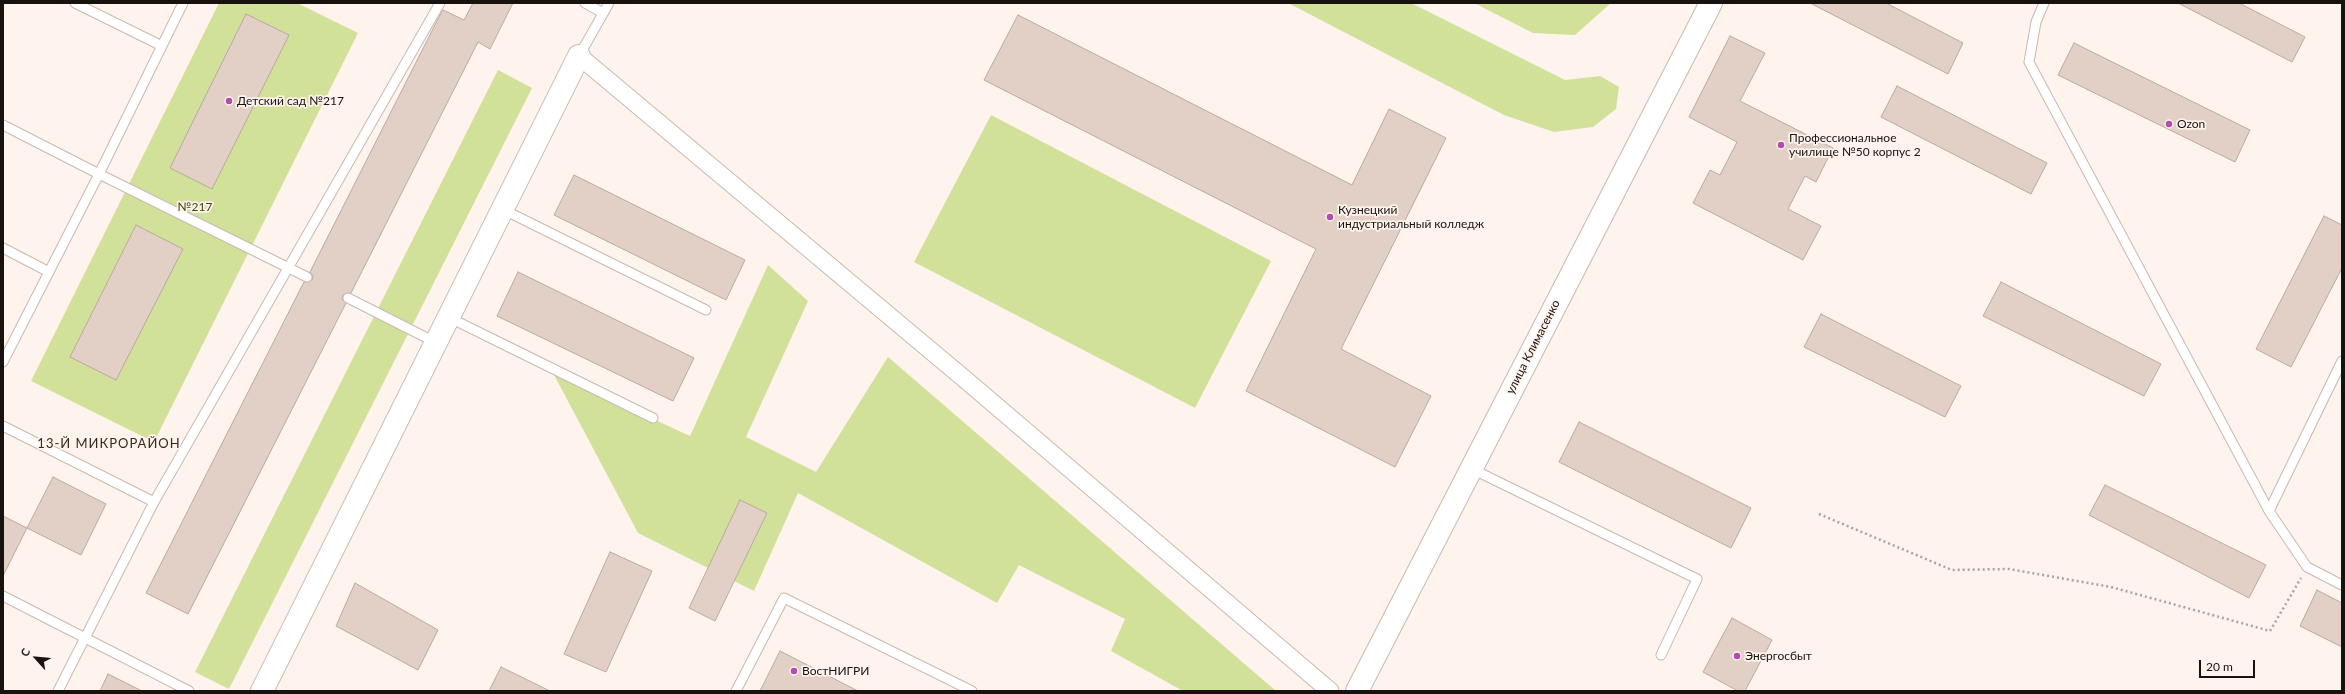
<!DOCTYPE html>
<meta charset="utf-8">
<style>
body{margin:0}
#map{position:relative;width:2345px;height:694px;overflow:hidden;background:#fef3ed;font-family:Lato,sans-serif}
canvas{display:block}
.frame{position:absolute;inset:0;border:4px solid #18120f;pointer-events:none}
.north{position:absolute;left:16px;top:638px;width:40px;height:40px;-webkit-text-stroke:3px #fef3ed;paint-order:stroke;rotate:297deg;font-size:11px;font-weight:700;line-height:16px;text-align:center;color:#18120f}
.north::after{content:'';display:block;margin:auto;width:14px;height:18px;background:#18120f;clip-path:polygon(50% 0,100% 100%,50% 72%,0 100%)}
.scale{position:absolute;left:2199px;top:660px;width:56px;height:18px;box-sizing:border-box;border:2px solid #18120f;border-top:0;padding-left:5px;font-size:12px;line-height:14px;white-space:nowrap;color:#18120f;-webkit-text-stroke:3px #fef3ed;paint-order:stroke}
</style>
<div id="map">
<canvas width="2345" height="694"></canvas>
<div class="frame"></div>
<div class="north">С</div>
<div class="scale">20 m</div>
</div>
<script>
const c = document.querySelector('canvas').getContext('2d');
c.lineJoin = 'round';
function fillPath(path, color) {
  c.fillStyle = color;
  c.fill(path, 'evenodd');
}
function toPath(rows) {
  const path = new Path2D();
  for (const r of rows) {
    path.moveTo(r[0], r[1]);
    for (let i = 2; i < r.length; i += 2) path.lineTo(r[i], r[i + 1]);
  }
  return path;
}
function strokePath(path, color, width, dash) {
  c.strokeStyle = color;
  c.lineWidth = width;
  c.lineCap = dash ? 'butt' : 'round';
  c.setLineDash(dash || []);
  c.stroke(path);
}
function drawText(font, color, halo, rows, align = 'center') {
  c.font = font + ' Lato,sans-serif';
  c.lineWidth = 3.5;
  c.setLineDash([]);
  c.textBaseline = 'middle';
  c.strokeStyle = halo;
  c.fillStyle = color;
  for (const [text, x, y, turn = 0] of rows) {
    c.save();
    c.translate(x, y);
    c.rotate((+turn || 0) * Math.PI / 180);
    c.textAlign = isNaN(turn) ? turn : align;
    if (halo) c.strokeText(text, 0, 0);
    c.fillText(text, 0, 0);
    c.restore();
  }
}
const green = toPath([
 [219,3,297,3,358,33,154,442,31,381],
 [1288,3,1411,3,1565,80,1600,76,1619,87,1616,109,1593,127,1554,132,1504,115],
 [1474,3,1611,3,1575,35,1533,33],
 [498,70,532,88,229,689,195,672],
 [991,115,1271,261,1195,408,914,262],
 [768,265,808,301,746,437,816,472,888,357,1276,691,1183,691,1111,651,1125,619,1019,565,997,603,798,493,754,591,638,533,553,373,690,436]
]);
const building = toPath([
 [473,3,513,3,490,49,478,42,351,293,343,295,342,299,346,303,188,614,146,593,304,282,312,280,313,276,310,272,441,13,443,10,464,20,473,3],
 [1810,3,1886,3,1963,43,1948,74,1810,3],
 [2178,3,2239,3,2305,37,2292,62,2178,3],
 [246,14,289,35,212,189,170,168,246,14],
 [1018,15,1352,185,1389,109,1446,138,1341,349,1431,396,1395,467,1246,391,1316,249,984,80,1018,15],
 [1730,36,1765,53,1740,101,1833,148,1816,182,1805,176,1788,209,1821,226,1803,260,1693,203,1710,170,1720,175,1737,142,1689,117,1730,36],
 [2074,43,2250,130,2235,162,2058,75,2074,43],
 [1897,86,2047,163,2031,194,1881,117,1897,86],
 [574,175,745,260,726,300,554,215,574,175],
 [2324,216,2342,225,2342,268,2291,367,2256,349,2324,216],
 [136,225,183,249,116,380,70,357,136,225],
 [518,272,694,358,673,401,497,316,518,272],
 [2001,282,2161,364,2144,396,1983,316,2001,282],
 [1821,314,1961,386,1945,417,1804,347,1821,314],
 [1579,422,1751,508,1731,548,1559,462,1579,422],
 [53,477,106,504,81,555,27,528,53,477],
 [2105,485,2266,565,2249,598,2089,515,2105,485],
 [740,500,767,513,715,621,689,608,740,500],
 [3,516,27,528,3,576,3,516],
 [610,552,652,571,606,672,564,654,610,552],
 [355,583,438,630,418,670,336,626,355,583],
 [2317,590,2342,603,2342,647,2300,626,2317,590],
 [1732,618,1772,640,1745,691,1738,691,1703,672,1732,618],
 [780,651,858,691,760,691,780,651],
 [501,667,550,691,489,691,501,667],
 [108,674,142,691,100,691,108,674]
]);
const path = toPath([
 [1819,514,1952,570,2009,569,2111,587,2270,631,2301,578]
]);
const lane = toPath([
 [75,3,162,46],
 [585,3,603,13],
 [2044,3,2036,22,2029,62,2269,511,2307,567,2342,585],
 [579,56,609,3],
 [3,125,99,174,183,3],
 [504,210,706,310],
 [3,248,49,272],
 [348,298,435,342],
 [448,317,653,418],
 [3,362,99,174,307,277],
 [3,426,154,502],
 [1472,469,1697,579,1661,655],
 [2269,511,2342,361],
 [3,596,189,691],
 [58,691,154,502,440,3],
 [736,691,784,598,972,691]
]);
const street = toPath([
 [579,56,967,381,1330,691]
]);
const secondary = toPath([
 [262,691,579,56],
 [1357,691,1711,3]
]);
const markers = [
 [229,101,4,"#b44caf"],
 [2169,124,4,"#b44caf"],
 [1781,145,4,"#b44caf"],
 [1330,217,4,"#b44caf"],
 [1737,656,4,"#b44caf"],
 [794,671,4,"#b44caf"]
];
const poiNames = [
 ["Детский сад №217",237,101],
 ["Ozon",2177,124],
 ["Профессиональное",1789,138],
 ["училище №50 корпус 2",1789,152],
 ["Кузнецкий",1338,210],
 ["индустриальный колледж",1338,224],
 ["Энергосбыт",1745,656],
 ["ВостНИГРИ",802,671]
];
const parkNames = [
 ["№217",195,207]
];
const streetNames = [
 ["улица Климасенко",1533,347,-63]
];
const neighbourhoodNames = [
 ["13-Й МИКРОРАЙОН",109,444]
];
fillPath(green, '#d2e19a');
fillPath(building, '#e2d0c6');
strokePath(building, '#baa9a0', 1);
strokePath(lane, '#cab8af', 11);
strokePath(street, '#cab8af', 19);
strokePath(secondary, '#cab8af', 24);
strokePath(path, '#aca29d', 2.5, [2, 3]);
strokePath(lane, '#fff', 9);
strokePath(street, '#fff', 17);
strokePath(secondary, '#fff', 22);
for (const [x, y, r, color] of markers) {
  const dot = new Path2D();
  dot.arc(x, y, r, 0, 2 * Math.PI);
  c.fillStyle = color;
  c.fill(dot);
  strokePath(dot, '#fef3ed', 1.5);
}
drawText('12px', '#18120f', '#fef3ed', poiNames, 'left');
drawText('12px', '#3c440e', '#fef3ed', parkNames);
drawText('12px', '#18120f', '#fef3ed', streetNames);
c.letterSpacing = '1px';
drawText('13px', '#362821', '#fef3ed', neighbourhoodNames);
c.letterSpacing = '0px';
</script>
